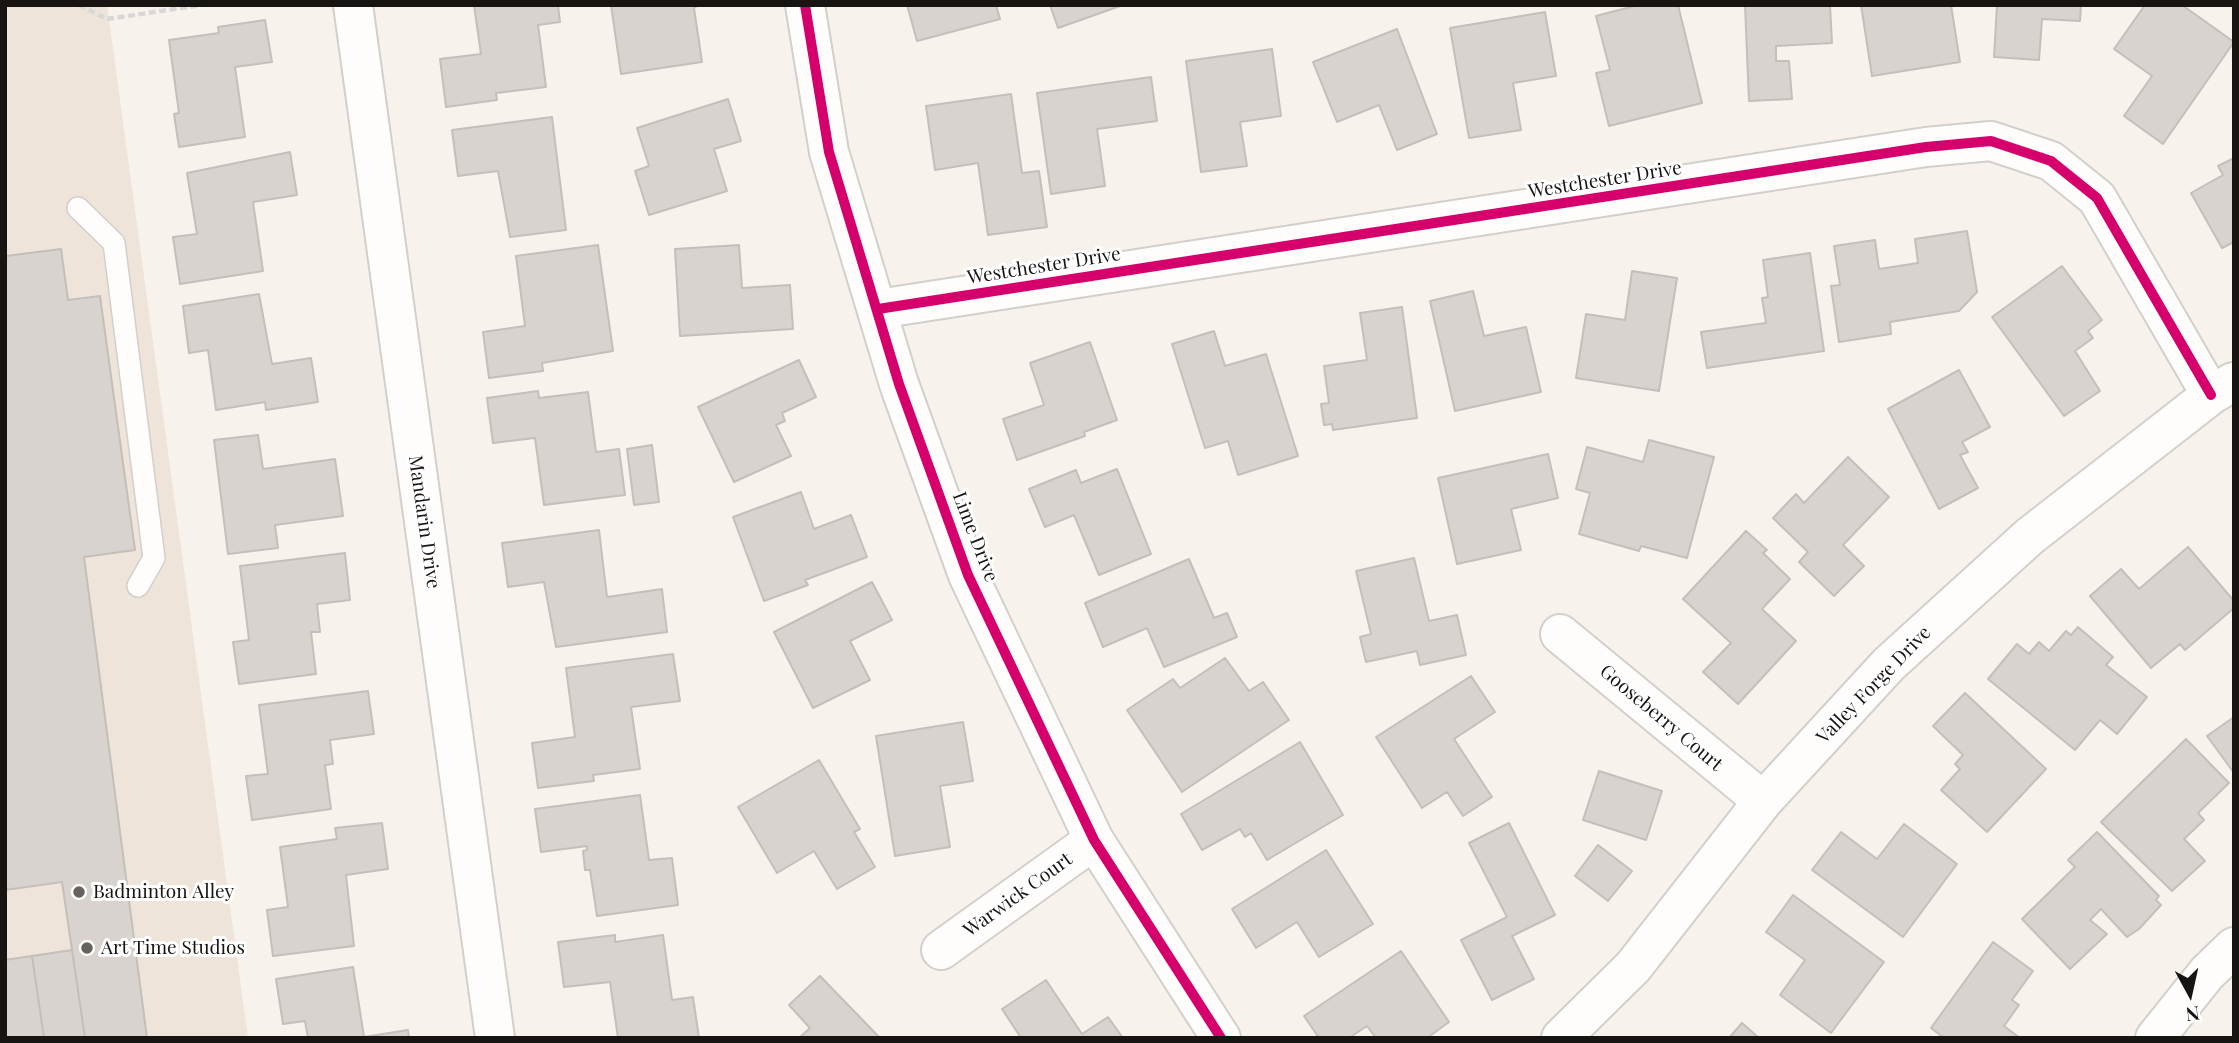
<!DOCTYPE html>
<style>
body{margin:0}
#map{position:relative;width:2239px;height:1043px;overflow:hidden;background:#f7f2ec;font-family:"Playfair Display",serif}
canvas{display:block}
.frame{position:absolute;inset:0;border:7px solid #181411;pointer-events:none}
.north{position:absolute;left:2155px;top:959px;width:70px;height:70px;-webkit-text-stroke:5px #fff;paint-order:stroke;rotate:172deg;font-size:19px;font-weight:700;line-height:28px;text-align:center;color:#181411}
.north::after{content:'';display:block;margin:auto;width:24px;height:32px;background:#181411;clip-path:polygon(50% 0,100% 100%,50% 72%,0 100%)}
</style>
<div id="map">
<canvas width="2239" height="1043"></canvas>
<div class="frame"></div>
<div class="north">N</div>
</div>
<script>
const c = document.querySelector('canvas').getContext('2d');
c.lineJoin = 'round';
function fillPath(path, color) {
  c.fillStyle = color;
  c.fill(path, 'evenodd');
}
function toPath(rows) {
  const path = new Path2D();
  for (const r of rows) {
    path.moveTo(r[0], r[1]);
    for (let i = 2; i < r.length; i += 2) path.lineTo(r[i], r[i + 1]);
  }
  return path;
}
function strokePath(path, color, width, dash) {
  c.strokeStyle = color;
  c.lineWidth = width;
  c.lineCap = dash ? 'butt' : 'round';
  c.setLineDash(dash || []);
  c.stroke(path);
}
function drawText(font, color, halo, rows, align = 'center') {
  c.font = font + ' "Playfair Display",serif';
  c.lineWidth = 6;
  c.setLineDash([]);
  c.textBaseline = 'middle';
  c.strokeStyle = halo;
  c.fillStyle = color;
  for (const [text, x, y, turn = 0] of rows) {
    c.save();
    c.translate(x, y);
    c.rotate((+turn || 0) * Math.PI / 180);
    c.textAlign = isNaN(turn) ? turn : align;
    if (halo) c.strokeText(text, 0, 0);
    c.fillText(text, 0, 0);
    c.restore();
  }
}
const built = toPath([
 [5,5,107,5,248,1038,5,1038]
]);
const building = toPath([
 [474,5,558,5,560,22,538,25,546,87,496,93,497,100,446,107,440,59,481,54,474,5],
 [611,5,699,5,694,8,702,62,621,74,611,5],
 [907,5,996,5,1000,19,917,41,907,5],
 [1050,5,1123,5,1058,28,1050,5],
 [1638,5,1678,5,1702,103,1609,126,1596,73,1610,70,1596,16,1638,5],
 [1745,5,1830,5,1832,43,1776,46,1776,61,1789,61,1792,99,1749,101,1745,5],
 [1861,5,1951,5,1960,62,1872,76,1861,5],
 [1997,5,2081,5,2080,21,2042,19,2039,60,1994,57,1997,5],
 [2145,5,2182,5,2234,42,2163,144,2124,116,2152,76,2114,49,2145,5],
 [1545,12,1556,76,1513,83,1521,130,1469,138,1450,28,1545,12],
 [265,20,272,62,235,67,245,137,179,147,174,114,179,113,169,40,219,33,218,27,265,20],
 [1397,29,1437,134,1397,150,1379,105,1337,122,1313,62,1397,29],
 [1272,49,1281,116,1240,122,1247,166,1201,172,1186,61,1272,49],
 [1151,77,1157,121,1097,129,1105,186,1051,194,1037,93,1151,77],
 [1011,94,1022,173,1039,171,1047,227,988,235,978,163,935,170,926,106,1011,94],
 [728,99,741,141,714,149,727,191,649,215,635,171,649,166,637,128,728,99],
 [552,117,566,230,510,237,498,171,458,176,452,130,552,117],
 [290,152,297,195,253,202,263,271,180,284,173,237,197,234,187,173,290,152],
 [2234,158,2234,242,2222,248,2191,193,2223,175,2218,166,2234,158],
 [1967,231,1977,292,1959,311,1890,322,1891,334,1839,342,1831,286,1840,285,1834,246,1875,240,1879,269,1918,263,1915,239,1967,231],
 [598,245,613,351,542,363,543,371,489,378,483,332,525,326,516,256,598,245],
 [739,245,742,288,790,285,793,329,680,336,675,249,739,245],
 [61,249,68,300,100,296,135,550,84,557,147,1038,85,1038,62,882,5,890,5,253,6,256,61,249],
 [1810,253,1824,351,1707,368,1701,332,1766,323,1762,298,1768,297,1763,260,1810,253],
 [2062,266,2102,320,2088,331,2093,338,2075,351,2100,391,2064,416,1992,317,2062,266],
 [1632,271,1677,278,1659,391,1576,378,1586,314,1625,320,1632,271],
 [1473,291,1484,336,1526,327,1541,392,1455,411,1430,301,1473,291],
 [259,294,272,364,311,358,318,402,266,410,265,402,216,410,208,350,189,353,183,306,259,294],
 [1402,307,1417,418,1333,430,1332,424,1324,425,1321,404,1329,403,1324,366,1367,360,1360,313,1402,307],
 [1214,331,1225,366,1266,354,1298,456,1238,475,1228,441,1205,448,1172,344,1214,331],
 [1090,342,1117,420,1084,432,1085,436,1017,460,1003,419,1044,405,1030,363,1090,342],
 [799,360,816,397,782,413,785,421,776,425,791,456,734,482,698,407,799,360],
 [1959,370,1990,427,1962,442,1968,452,1960,455,1978,488,1939,509,1888,409,1959,370],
 [538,391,539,398,588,392,596,452,619,449,625,495,544,505,535,438,493,443,487,398,538,391],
 [258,435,263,469,335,459,343,516,275,525,278,548,228,554,214,440,258,435],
 [1649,440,1714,457,1687,558,1641,546,1639,551,1579,534,1590,493,1576,489,1587,447,1643,462,1649,440],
 [652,445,659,502,634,505,627,449,652,445],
 [1548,454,1558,498,1511,509,1521,550,1457,564,1438,478,1548,454],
 [1848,457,1889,497,1843,545,1864,566,1834,596,1799,562,1808,552,1773,518,1796,494,1804,503,1848,457],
 [1117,469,1151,554,1099,575,1074,515,1045,527,1029,489,1076,470,1081,483,1117,469],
 [801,492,814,529,851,515,867,557,805,580,808,585,764,601,733,517,801,492],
 [599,530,607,597,662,589,667,632,556,647,544,582,508,587,502,543,599,530],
 [1746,531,1767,550,1763,553,1790,579,1762,609,1796,641,1738,704,1703,672,1731,643,1683,599,1746,531],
 [2188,547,2234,601,2234,608,2185,650,2180,644,2151,668,2090,596,2121,569,2139,589,2188,547],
 [345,553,350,600,317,604,320,632,311,632,316,674,239,684,233,642,249,640,240,566,345,553],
 [1414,558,1429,621,1457,615,1466,655,1420,665,1417,651,1366,662,1360,637,1371,634,1356,571,1414,558],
 [1189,559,1214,618,1227,613,1237,637,1164,667,1147,628,1103,647,1085,603,1189,559],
 [872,582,892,620,850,641,870,680,813,708,774,632,872,582],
 [2078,627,2113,657,2106,665,2147,697,2117,734,2100,720,2075,750,1988,679,2017,644,2029,654,2039,642,2049,651,2066,631,2071,635,2078,627],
 [673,654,680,701,631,707,640,769,593,775,594,781,538,788,532,743,575,737,566,668,673,654],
 [1225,658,1249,691,1263,682,1289,720,1182,792,1127,710,1173,679,1180,688,1225,658],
 [1471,676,1495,712,1454,739,1492,797,1463,816,1447,792,1422,808,1376,737,1471,676],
 [368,691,374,734,330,740,333,764,325,765,331,809,252,820,246,776,268,774,259,705,368,691],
 [1965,693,2046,769,1987,832,1941,790,1960,769,1955,764,1963,755,1933,726,1965,693],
 [2234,717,2234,773,2207,736,2234,717],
 [963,722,973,781,940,786,950,847,895,856,876,736,963,722],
 [2186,739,2229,783,2198,813,2204,820,2184,839,2205,861,2172,891,2101,822,2186,739],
 [1300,742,1343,815,1267,860,1251,833,1245,837,1240,829,1202,850,1181,814,1300,742],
 [819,760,860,829,854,832,875,867,837,889,814,851,777,873,738,807,819,760],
 [1599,771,1662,791,1646,840,1583,820,1599,771],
 [640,795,649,860,672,858,678,905,597,916,590,870,585,870,583,851,587,850,587,846,541,852,535,809,640,795],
 [382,823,388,869,346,875,354,946,273,956,267,910,288,907,280,847,337,839,335,828,382,823],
 [1509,823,1555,915,1512,936,1534,979,1492,1000,1461,940,1507,917,1469,843,1509,823],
 [1904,824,1957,864,1903,937,1812,870,1841,832,1877,859,1904,824],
 [2097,832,2159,896,2156,900,2161,905,2139,929,2127,937,2101,909,2090,920,2107,934,2070,969,2022,919,2075,867,2068,860,2097,832],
 [1598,845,1632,871,1608,901,1575,876,1598,845],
 [1326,850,1373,924,1319,957,1297,922,1256,948,1232,909,1326,850],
 [1793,895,1884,962,1831,1033,1780,995,1805,960,1766,932,1793,895],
 [615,935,615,942,663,935,672,1000,693,997,699,1038,618,1038,610,982,564,987,558,942,615,935],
 [1993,942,2033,971,2012,1000,2019,1005,2004,1026,2020,1038,1944,1038,1931,1028,1993,942],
 [72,950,85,1038,44,1038,32,956,72,950],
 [1401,951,1449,1022,1427,1038,1376,1038,1367,1026,1349,1038,1319,1038,1304,1016,1401,951],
 [32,956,44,1038,5,1038,5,960,32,956],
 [353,967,364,1037,408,1030,409,1038,308,1038,305,1021,283,1024,276,979,353,967],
 [820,976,880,1038,799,1038,810,1028,789,1005,820,976],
 [1046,980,1082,1034,1108,1017,1123,1038,1021,1038,1002,1009,1046,980],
 [1742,1023,1759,1038,1729,1038,1742,1023]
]);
const path = toPath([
 [79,5,107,19,202,5]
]);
const lane = toPath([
 [78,208,114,243,154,558,138,586]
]);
const street = toPath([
 [353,5,495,1038],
 [805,5,829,152,899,384,968,575,1094,840,1221,1038],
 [878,309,1926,147,1991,141,2051,161,2097,198,2211,395],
 [1560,634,1763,801],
 [941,950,1094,840],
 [1561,1038,1633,967,1763,801,1889,664,2030,536,2211,395,2233,382],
 [2155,1038,2207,973,2234,947]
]);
const cycleway = toPath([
 [805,5,829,152,899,384,968,575,1094,840,1221,1038],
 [878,309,1926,147,1991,141,2051,161,2097,198,2211,395]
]);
const markers = [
 [79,892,7,"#66625e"],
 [87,948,7,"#66625e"]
];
const streetNames = [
 ["Westchester Drive",1605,180,-9],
 ["Westchester Drive",1044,266,-9],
 ["Mandarin Drive",424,522,82],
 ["Lime Drive",975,537,69],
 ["Valley Forge Drive",1874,685,-46],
 ["Gooseberry Court",1661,718,40],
 ["Warwick Court",1018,895,-36]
];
const poiNames = [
 ["Badminton Alley",93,892],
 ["Art Time Studios",101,948]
];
fillPath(built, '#efe4d9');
fillPath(building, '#d8d3cf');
strokePath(building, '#c3bfba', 2);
strokePath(lane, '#d3cfca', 24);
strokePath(street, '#d3cfca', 42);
strokePath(path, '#d9d8d6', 4.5, [7, 3.5]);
strokePath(lane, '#fefdfc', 21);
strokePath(street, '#fefdfc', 38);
strokePath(cycleway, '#d6006c', 10);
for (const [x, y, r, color] of markers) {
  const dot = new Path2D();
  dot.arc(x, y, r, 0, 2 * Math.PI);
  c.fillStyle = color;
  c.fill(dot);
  strokePath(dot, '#fff', 2.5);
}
drawText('19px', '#181411', '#fff', streetNames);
drawText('19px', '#181411', '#fff', poiNames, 'left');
</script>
